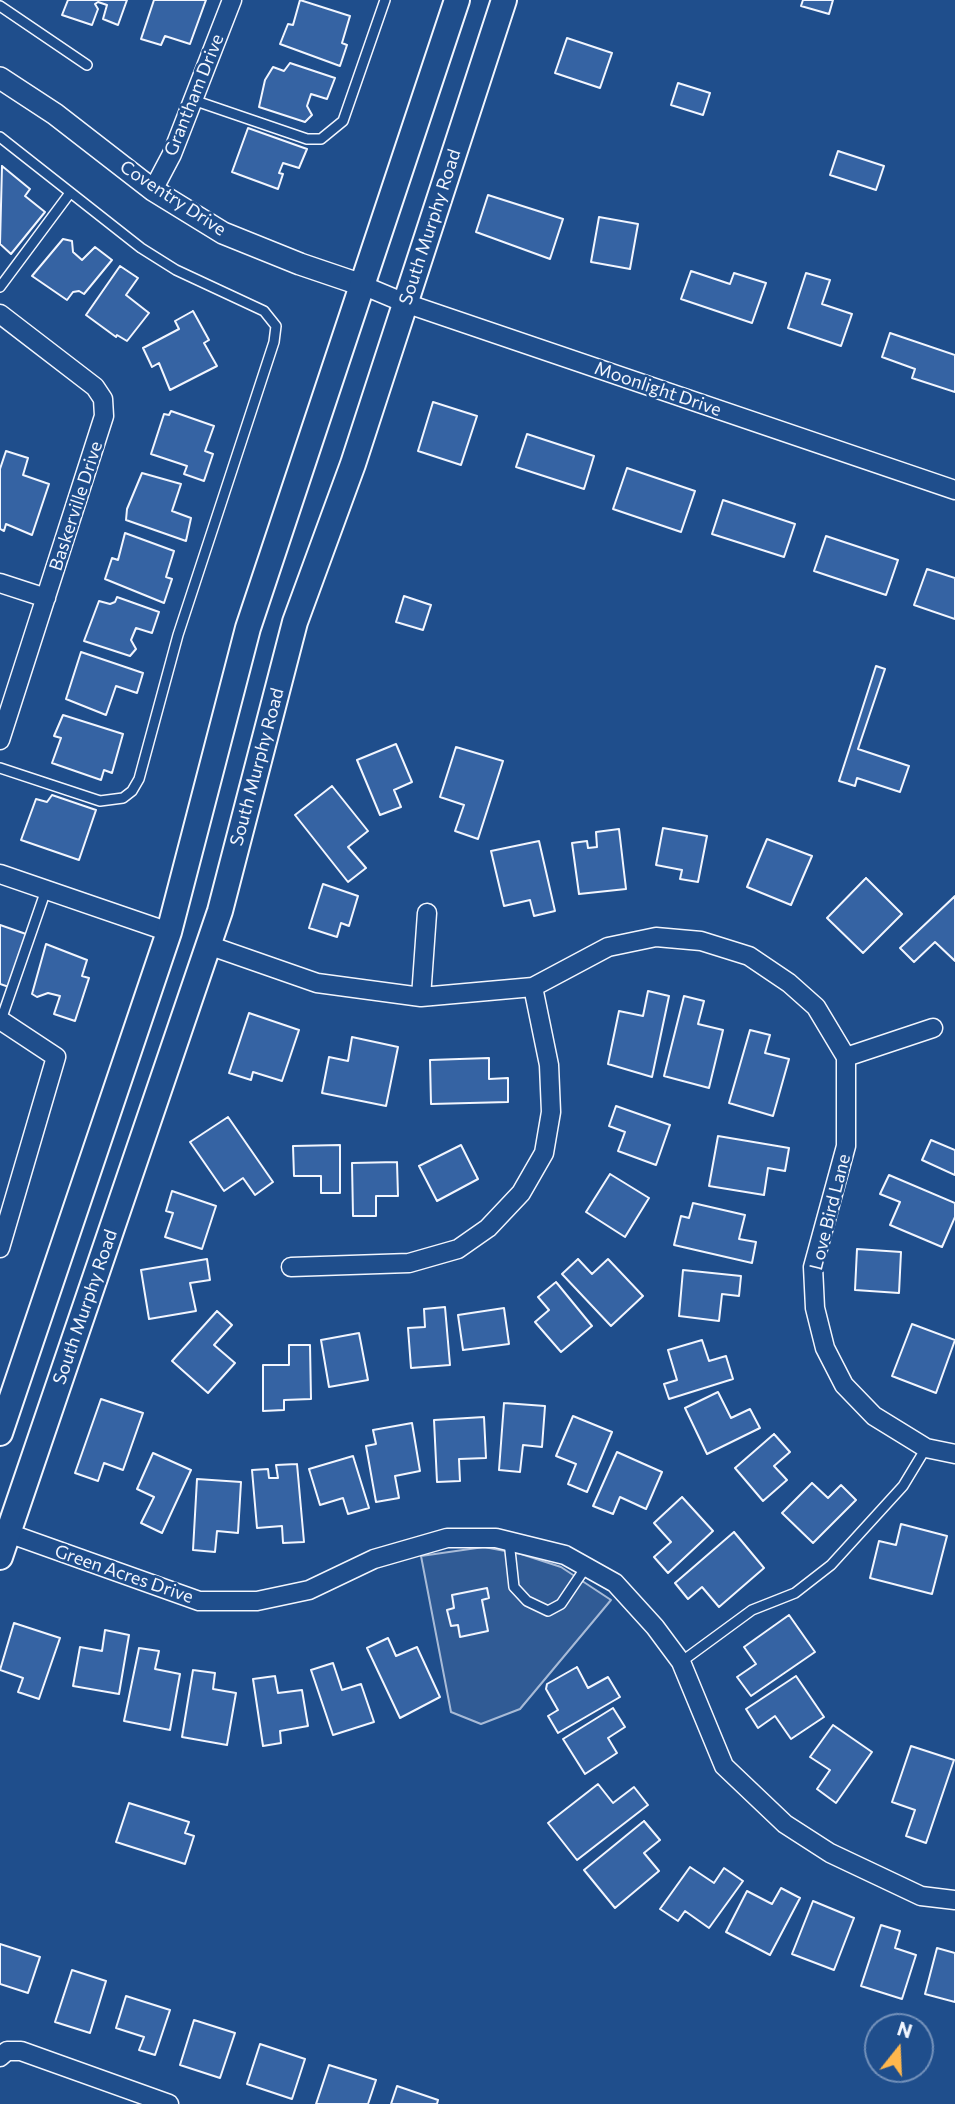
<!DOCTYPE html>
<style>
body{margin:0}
#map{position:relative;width:955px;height:2104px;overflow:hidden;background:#1f4e8c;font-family:Commissioner,sans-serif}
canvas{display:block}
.north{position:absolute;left:864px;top:2013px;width:70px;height:70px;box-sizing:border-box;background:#1f4e8c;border:2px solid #7391ba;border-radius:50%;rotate:18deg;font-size:19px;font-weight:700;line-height:28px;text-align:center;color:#f2f6ff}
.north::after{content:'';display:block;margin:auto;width:24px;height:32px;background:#ffb74d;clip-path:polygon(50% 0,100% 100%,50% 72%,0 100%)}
</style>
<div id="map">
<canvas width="955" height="2104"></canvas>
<div class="north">N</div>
</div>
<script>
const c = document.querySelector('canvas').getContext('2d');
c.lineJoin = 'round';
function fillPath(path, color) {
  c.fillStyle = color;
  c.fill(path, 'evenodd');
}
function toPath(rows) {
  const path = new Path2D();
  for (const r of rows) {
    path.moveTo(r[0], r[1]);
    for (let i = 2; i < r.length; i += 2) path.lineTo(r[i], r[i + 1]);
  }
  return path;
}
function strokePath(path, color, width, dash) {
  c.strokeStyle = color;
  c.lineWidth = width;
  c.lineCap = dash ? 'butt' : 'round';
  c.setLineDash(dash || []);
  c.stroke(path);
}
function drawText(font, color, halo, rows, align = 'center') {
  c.font = font + ' Commissioner,sans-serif';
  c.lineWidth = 5;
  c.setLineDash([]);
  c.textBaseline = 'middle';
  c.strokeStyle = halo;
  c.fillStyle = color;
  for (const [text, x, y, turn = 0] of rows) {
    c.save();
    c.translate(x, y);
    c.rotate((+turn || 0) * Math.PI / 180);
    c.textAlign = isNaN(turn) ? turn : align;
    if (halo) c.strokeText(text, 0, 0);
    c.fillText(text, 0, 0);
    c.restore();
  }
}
const green = toPath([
 [484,1547,521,1554,561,1567,611,1600,520,1709,481,1724,451,1712,421,1556,484,1547]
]);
const building = toPath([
 [68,0,127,0,118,25,103,19,107,5,98,2,95,4,98,9,92,25,62,15,68,0],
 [154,0,206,0,190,44,165,36,161,45,141,39,154,0],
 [300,0,350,16,342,43,347,45,340,66,280,44,288,24,293,25,300,0],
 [803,0,833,0,829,14,801,6,803,0],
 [567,38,612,53,600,88,555,73,567,38],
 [290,63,335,78,327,99,311,94,307,106,312,115,305,122,259,107,265,80,273,67,284,71,290,63],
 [678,83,710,93,703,115,671,105,678,83],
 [248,128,307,149,299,168,283,163,279,173,283,174,278,189,232,172,248,128],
 [838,151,884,166,876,190,830,175,838,151],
 [2,166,30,189,25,196,45,212,11,254,0,244,2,166],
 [488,195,563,219,550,259,476,232,488,195],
 [599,217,638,224,630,269,591,262,599,217],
 [63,239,72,241,73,252,82,260,95,247,112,260,84,294,79,291,73,292,67,300,32,276,63,239],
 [120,266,138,278,126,295,149,313,127,341,117,335,116,337,86,315,120,266],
 [691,271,730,284,734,273,766,283,752,323,681,299,691,271],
 [806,273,830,280,822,304,852,314,841,346,788,328,806,273],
 [193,311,209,340,204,343,217,366,170,390,159,363,152,367,143,348,179,329,175,321,193,311],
 [890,333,955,355,955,392,912,378,915,369,882,357,890,333],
 [433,402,477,416,461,465,418,451,433,402],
 [171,411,214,426,205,451,213,454,204,481,184,474,187,466,151,454,164,414,169,415,171,411],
 [527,434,594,456,584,489,516,467,527,434],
 [6,451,28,458,23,475,49,484,32,535,6,524,4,531,0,529,0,469,6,451],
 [627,468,695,491,681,532,613,509,627,468],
 [142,473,181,484,172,511,191,518,186,541,126,520,127,509,142,473],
 [723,500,795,524,784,557,712,534,723,500],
 [125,533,174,551,166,577,172,579,164,603,105,579,112,558,118,560,125,533],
 [826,536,898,560,886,595,814,571,826,536],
 [927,569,955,578,955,619,914,605,927,569],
 [404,596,431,605,423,630,396,622,404,596],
 [117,597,159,612,152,633,136,628,131,640,136,649,130,656,84,641,99,601,110,604,115,602,117,597],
 [81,652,143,673,137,693,116,686,106,715,66,699,81,652],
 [876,666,885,669,858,749,909,766,900,792,857,778,855,786,839,781,876,666],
 [63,715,123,734,112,773,104,770,101,780,52,763,61,738,54,736,63,715],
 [396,744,412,782,394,790,401,807,380,815,357,760,396,744],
 [456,747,503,761,478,839,455,831,464,805,440,797,456,747],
 [332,786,368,831,348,847,366,868,348,882,295,815,332,786],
 [52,795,96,810,79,860,21,840,36,799,47,802,52,795],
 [663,828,707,836,698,882,680,879,682,870,656,865,663,828],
 [619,829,626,889,579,894,572,843,587,841,588,848,597,847,596,832,619,829],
 [767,839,812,856,791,905,747,887,767,839],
 [539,841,555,911,534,916,530,900,504,906,491,851,539,841],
 [866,878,902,914,863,953,827,918,866,878],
 [323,884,358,896,349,926,341,923,337,937,309,928,323,884],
 [955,896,955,961,935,942,914,962,900,948,955,896],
 [0,925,26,934,9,987,0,984,0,925],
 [46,944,87,960,82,976,89,978,75,1021,54,1014,60,996,48,993,37,997,32,994,46,944],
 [648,991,669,996,652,1077,608,1064,619,1011,643,1016,648,991],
 [684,996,704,1001,698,1024,723,1030,709,1088,664,1076,684,996],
 [249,1013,299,1030,282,1081,253,1072,251,1080,229,1073,249,1013],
 [750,1030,770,1035,765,1053,789,1059,773,1116,729,1103,750,1030],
 [352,1037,398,1047,386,1106,322,1093,329,1057,348,1061,352,1037],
 [489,1058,489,1079,508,1078,508,1102,431,1104,430,1060,489,1058],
 [616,1106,670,1125,656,1165,618,1151,625,1132,609,1126,616,1106],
 [228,1117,273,1182,255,1195,243,1178,224,1191,190,1142,228,1117],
 [718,1136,789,1148,785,1171,768,1168,764,1195,709,1186,718,1136],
 [931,1140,955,1150,955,1175,922,1160,931,1140],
 [340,1145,340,1193,321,1193,321,1176,294,1176,293,1146,340,1145],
 [461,1145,478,1179,437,1201,419,1166,461,1145],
 [397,1162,398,1196,376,1196,376,1216,353,1216,352,1163,397,1162],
 [610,1174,649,1198,625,1237,586,1212,610,1174],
 [889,1175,955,1203,955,1217,942,1247,890,1225,900,1202,880,1194,889,1175],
 [172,1191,216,1206,202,1249,165,1237,173,1213,166,1211,172,1191],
 [693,1203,745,1215,739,1239,756,1242,752,1263,674,1245,681,1216,689,1218,693,1203],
 [857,1249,901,1252,899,1293,855,1290,857,1249],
 [207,1259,210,1280,190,1283,196,1311,149,1319,141,1270,207,1259],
 [578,1259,592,1274,608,1259,643,1296,611,1326,562,1274,578,1259],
 [683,1270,741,1276,739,1296,722,1294,719,1321,679,1316,683,1270],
 [556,1282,592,1326,561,1352,535,1322,549,1310,538,1297,556,1282],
 [445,1307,450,1365,411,1368,408,1328,425,1327,424,1309,445,1307],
 [504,1308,509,1344,463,1350,458,1315,504,1308],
 [217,1311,232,1325,214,1345,235,1363,208,1393,172,1361,217,1311],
 [912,1324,955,1340,936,1393,892,1376,912,1324],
 [359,1333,368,1380,329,1387,321,1340,359,1333],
 [702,1340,709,1361,726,1356,733,1379,669,1399,664,1384,677,1380,668,1350,702,1340],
 [289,1345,310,1345,311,1399,284,1400,284,1410,263,1411,263,1365,289,1365,289,1345],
 [718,1392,731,1418,750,1409,760,1428,707,1454,685,1408,718,1392],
 [101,1399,143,1413,123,1470,104,1463,98,1481,75,1473,101,1399],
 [504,1403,545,1406,542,1447,523,1445,520,1472,499,1470,504,1403],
 [573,1416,612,1432,587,1492,568,1484,576,1464,556,1456,573,1416],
 [484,1417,486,1458,459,1459,460,1481,437,1482,434,1420,484,1417],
 [412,1423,420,1471,395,1476,399,1498,376,1502,366,1446,376,1444,373,1430,412,1423],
 [774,1434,790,1452,774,1466,787,1480,763,1501,735,1468,774,1434],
 [617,1452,662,1472,646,1509,620,1497,613,1514,593,1506,617,1452],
 [153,1453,191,1470,162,1533,141,1523,154,1497,137,1489,153,1453],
 [353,1456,369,1508,348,1514,343,1498,320,1505,309,1469,353,1456],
 [297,1464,304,1542,283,1543,282,1526,257,1528,252,1470,268,1469,269,1478,278,1478,276,1465,297,1464],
 [197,1479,241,1482,238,1533,217,1531,215,1552,193,1550,197,1479],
 [812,1483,828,1498,841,1485,856,1500,813,1543,782,1513,812,1483],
 [682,1497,713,1531,668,1573,654,1557,671,1542,654,1523,682,1497],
 [901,1524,947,1536,932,1594,870,1578,879,1541,896,1545,901,1524],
 [734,1532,764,1568,719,1607,702,1587,688,1599,675,1583,734,1532],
 [487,1588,489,1598,482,1600,488,1631,460,1637,458,1625,451,1626,447,1610,454,1608,452,1595,487,1588],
 [789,1615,815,1652,751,1696,737,1677,756,1664,744,1647,789,1615],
 [14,1623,60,1638,39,1699,18,1692,23,1678,0,1670,14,1623],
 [105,1630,129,1635,119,1694,73,1686,80,1647,102,1651,105,1630],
 [388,1638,396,1656,417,1647,440,1697,400,1718,367,1648,388,1638],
 [139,1648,159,1651,155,1669,180,1674,170,1730,124,1721,139,1648],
 [333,1663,342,1690,361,1684,374,1722,333,1735,311,1670,333,1663],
 [577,1667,588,1688,608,1677,620,1697,558,1733,548,1716,558,1710,546,1689,547,1684,577,1667],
 [193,1670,215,1673,213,1689,236,1693,227,1745,182,1737,193,1670],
 [275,1676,278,1693,302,1690,308,1726,280,1731,281,1743,263,1746,253,1679,275,1676],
 [796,1676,824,1717,791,1739,775,1716,758,1728,746,1709,796,1676],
 [613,1708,625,1727,608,1738,617,1753,585,1774,563,1739,613,1708],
 [833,1725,872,1752,836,1803,817,1789,830,1770,810,1757,833,1725],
 [911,1746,954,1760,926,1843,906,1836,915,1810,892,1802,911,1746],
 [598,1784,613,1803,634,1787,648,1805,577,1860,548,1823,598,1784],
 [129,1803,189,1822,185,1833,194,1836,185,1864,116,1842,129,1803],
 [644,1821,660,1840,644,1853,659,1871,615,1908,584,1870,644,1821],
 [690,1867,714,1883,724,1868,743,1881,709,1928,685,1911,678,1921,660,1909,690,1867],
 [781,1888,800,1898,770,1955,726,1932,747,1891,772,1904,781,1888],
 [813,1901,854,1918,834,1970,792,1954,813,1901],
 [881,1925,900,1931,895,1948,916,1955,902,1999,861,1986,881,1925],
 [0,1944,40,1957,28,1993,0,1984,0,1944],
 [937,1948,955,1953,955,2002,925,1994,937,1948],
 [72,1970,106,1981,90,2033,55,2022,72,1970],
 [126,1996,170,2010,155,2055,139,2050,144,2037,116,2028,126,1996],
 [194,2020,235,2033,220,2078,180,2065,194,2020],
 [260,2044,305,2059,292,2099,247,2084,260,2044],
 [329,2065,376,2080,368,2104,316,2104,329,2065],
 [397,2086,438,2100,437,2104,391,2104,397,2086]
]);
const service = toPath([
 [0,6,87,65],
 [193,100,307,139,321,139,343,121,385,0],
 [0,137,141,248,176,270,264,311,276,326,274,342,178,635,139,779,132,791,123,798,100,801,0,768],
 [0,287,70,193],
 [1,1020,46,890],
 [509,1541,514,1587,527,1601,548,1611,561,1604,586,1567],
 [681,1662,752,1610,795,1593,831,1565,903,1486,926,1448]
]);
const minor = toPath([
 [153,190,172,154,232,0],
 [362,285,405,303,955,490],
 [0,314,95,387,103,399,104,416,0,740],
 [0,583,46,598],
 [0,874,169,932],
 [208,945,317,983,421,997,533,987,608,947,656,937,701,941,749,956,789,983,816,1007,846,1057,846,1146,813,1267,815,1308,825,1348,844,1385,874,1416,926,1448,955,1454],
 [421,997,427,913],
 [0,1020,56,1057,0,1248],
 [846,1057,933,1028],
 [291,1267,409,1263,458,1249,488,1228,521,1193,544,1153,551,1112,549,1065,533,987],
 [8,1533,199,1601,257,1601,309,1590,374,1559,447,1538,496,1538,565,1555,615,1583,655,1627,681,1662,724,1766,785,1824,830,1853,921,1896,955,1900],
 [0,2057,7,2051,21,2051,169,2104]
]);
const tertiary = toPath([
 [0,78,55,114,153,190,223,233,300,264,362,285]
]);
const secondary = toPath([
 [0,1433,169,932,248,628,457,0],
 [0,1557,220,911,295,622,353,464,504,0]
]);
const streetNames = [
 ["Grantham Drive",194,95,-68],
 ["Coventry Drive",173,198,33],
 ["South Murphy Road",430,227,-72],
 ["Moonlight Drive",658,389,19],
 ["Baskerville Drive",76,506,-72],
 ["South Murphy Road",257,767,-75],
 ["Love Bird Lane",830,1212,-76],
 ["South Murphy Road",85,1307,-71],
 ["Green Acres Drive",124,1574,19]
];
fillPath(green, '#305b95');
strokePath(green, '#a8bbd7', 2);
fillPath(building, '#3563a3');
strokePath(building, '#f2f6ff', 2);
strokePath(service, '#f2f6ff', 12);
strokePath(minor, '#f2f6ff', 21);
strokePath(tertiary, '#f2f6ff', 24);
strokePath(secondary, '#f2f6ff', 28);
strokePath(service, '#1f4e8c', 9);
strokePath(minor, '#1f4e8c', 18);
strokePath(tertiary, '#1f4e8c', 21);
strokePath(secondary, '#1f4e8c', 24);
drawText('18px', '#f2f6ff', '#1f4e8c', streetNames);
</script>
